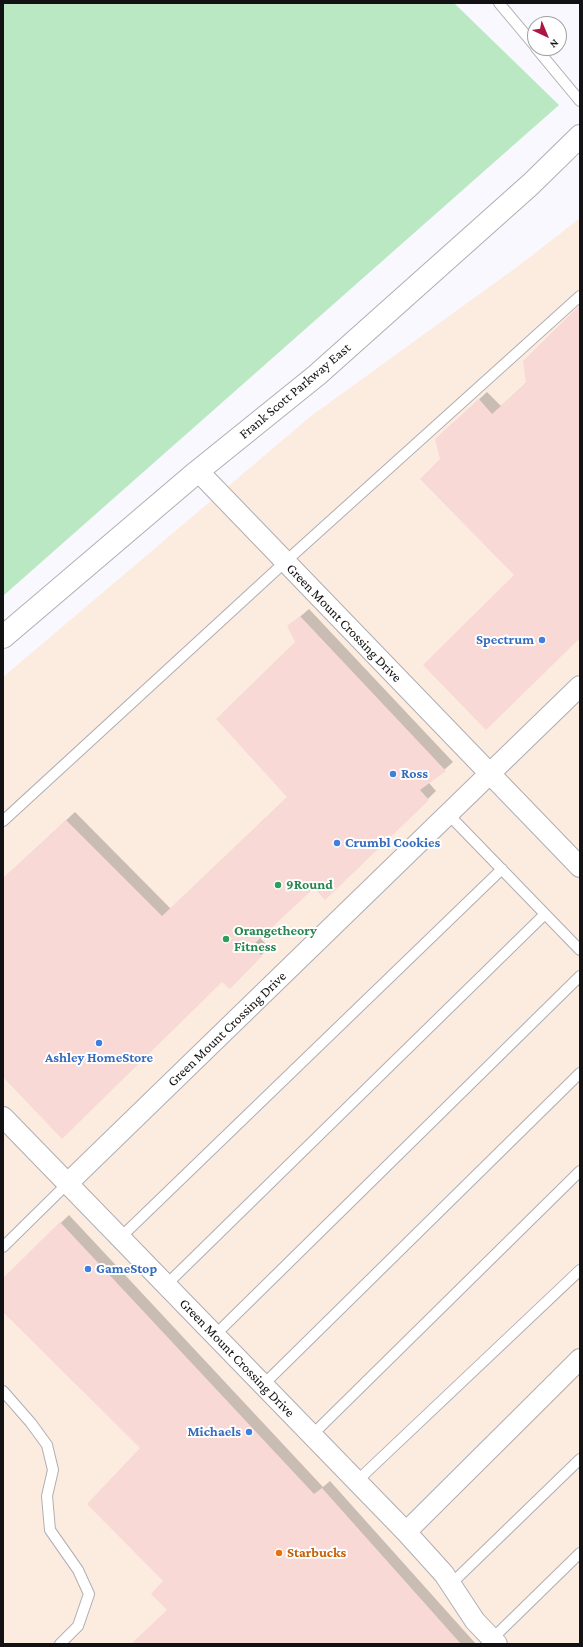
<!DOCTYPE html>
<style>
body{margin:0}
#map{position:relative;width:583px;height:1647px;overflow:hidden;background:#f9f8fe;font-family:"Crimson Pro",serif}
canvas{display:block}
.frame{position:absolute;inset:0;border:4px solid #121214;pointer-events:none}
.north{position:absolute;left:527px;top:16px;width:40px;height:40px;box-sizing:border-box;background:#fff;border:1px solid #a0a0a1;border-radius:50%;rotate:136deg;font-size:11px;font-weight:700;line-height:16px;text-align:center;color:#121214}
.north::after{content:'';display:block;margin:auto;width:14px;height:18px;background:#ab1642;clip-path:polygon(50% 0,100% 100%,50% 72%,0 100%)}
</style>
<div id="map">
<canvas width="583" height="1647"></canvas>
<div class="frame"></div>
<div class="north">N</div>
</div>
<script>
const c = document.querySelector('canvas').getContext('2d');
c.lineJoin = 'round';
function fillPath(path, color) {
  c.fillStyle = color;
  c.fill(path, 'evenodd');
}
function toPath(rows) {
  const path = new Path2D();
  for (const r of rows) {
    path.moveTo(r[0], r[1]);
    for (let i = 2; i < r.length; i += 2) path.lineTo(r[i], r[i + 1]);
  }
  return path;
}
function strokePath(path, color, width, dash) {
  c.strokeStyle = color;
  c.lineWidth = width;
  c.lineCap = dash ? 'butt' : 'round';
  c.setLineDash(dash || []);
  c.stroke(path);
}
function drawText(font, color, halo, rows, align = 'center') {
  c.font = font + ' "Crimson Pro",serif';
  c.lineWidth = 4;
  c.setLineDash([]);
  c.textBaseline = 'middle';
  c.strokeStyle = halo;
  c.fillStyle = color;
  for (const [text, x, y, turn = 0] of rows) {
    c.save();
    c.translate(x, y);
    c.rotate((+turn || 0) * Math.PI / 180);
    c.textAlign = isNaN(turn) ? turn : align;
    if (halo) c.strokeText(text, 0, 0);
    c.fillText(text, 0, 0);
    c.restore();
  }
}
const commercial = toPath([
 [580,218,580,1644,3,1644,3,677,311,416,521,264]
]);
const green = toPath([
 [3,3,454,3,559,105,3,596]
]);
const shadow = toPath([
 [580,306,580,636,516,575,442,460,445,431,487,392,501,406,526,383],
 [309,609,453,762,429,783,436,791,325,899,314,886,260,938,269,947,238,980,222,981,3,1076,3,879,75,812,171,909,288,797,296,642,289,626],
 [69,1215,323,1487,330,1481,476,1644,132,1644,168,1610,141,1448,3,1310,3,1279]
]);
const building = toPath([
 [580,305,580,638,486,730,423,665,514,575,420,479,440,459,435,439,479,399,492,414,526,383,523,361],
 [300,616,446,771,420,790,429,800,325,900,314,888,252,946,262,956,230,989,222,982,62,1139,3,1077,3,878,66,820,162,916,287,797,216,719,295,642,287,626],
 [60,1222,314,1494,322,1488,461,1644,131,1644,167,1610,151,1594,163,1581,87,1504,140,1448,3,1312,3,1278]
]);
const service = toPath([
 [499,3,535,46],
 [536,48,580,101],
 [448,814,580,950],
 [3,821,285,562,580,296],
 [120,1238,502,869],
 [3,1247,67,1184],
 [166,1285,545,914],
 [215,1335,580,976],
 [263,1385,580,1073],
 [3,1391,31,1423,47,1445,53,1470,47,1496,50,1530,78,1570,89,1594,78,1626,60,1644],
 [312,1435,580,1171],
 [357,1481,580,1270],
 [451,1584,580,1459],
 [492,1639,580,1553]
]);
const minor = toPath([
 [198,471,580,867],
 [3,1117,406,1532,444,1574,475,1621,497,1644],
 [67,1184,580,686],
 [406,1532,580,1359]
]);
const secondary = toPath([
 [3,637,198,471,317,375,531,184,580,136]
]);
const markers = [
 [542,640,4,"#3f7fe0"],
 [393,774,4,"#3f7fe0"],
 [337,843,4,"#3f7fe0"],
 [278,885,4,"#2e9e5b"],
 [226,939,4,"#2e9e5b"],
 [99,1043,4,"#3f7fe0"],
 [88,1269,4,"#3f7fe0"],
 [249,1432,4,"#3f7fe0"],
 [279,1553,4,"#e8710a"]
];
const streetNames = [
 ["Frank Scott Parkway East",295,391,-40],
 ["Green Mount Crossing Drive",344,623,46],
 ["Green Mount Crossing Drive",227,1029,-44],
 ["Green Mount Crossing Drive",237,1358,46]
];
const shopNames = [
 ["Spectrum",534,640,"right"],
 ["Ross",401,774],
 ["Crumbl Cookies",345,843],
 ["Ashley HomeStore",99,1058,"center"],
 ["GameStop",96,1269],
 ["Michaels",241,1432,"right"]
];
const leisureNames = [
 ["9Round",286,885],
 ["Orangetheory",234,931],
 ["Fitness",234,947]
];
const foodNames = [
 ["Starbucks",287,1553]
];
fillPath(commercial, '#fcece0');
fillPath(green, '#bae8c2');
fillPath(shadow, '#0003');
fillPath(building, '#f9d9d5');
strokePath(service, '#afaeb3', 12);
strokePath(minor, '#afaeb3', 22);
strokePath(secondary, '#afaeb3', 24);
strokePath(service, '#fff', 10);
strokePath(minor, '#fff', 20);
strokePath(secondary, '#fff', 22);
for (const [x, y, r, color] of markers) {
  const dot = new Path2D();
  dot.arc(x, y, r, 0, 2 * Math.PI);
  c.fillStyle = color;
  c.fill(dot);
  strokePath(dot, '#fff', 1.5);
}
drawText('14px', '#121214', '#fff', streetNames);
drawText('bold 14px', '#366cbe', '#fff', shopNames, 'left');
drawText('bold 14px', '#27864d', '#fff', leisureNames, 'left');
drawText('bold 14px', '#c56008', '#fff', foodNames, 'left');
</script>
